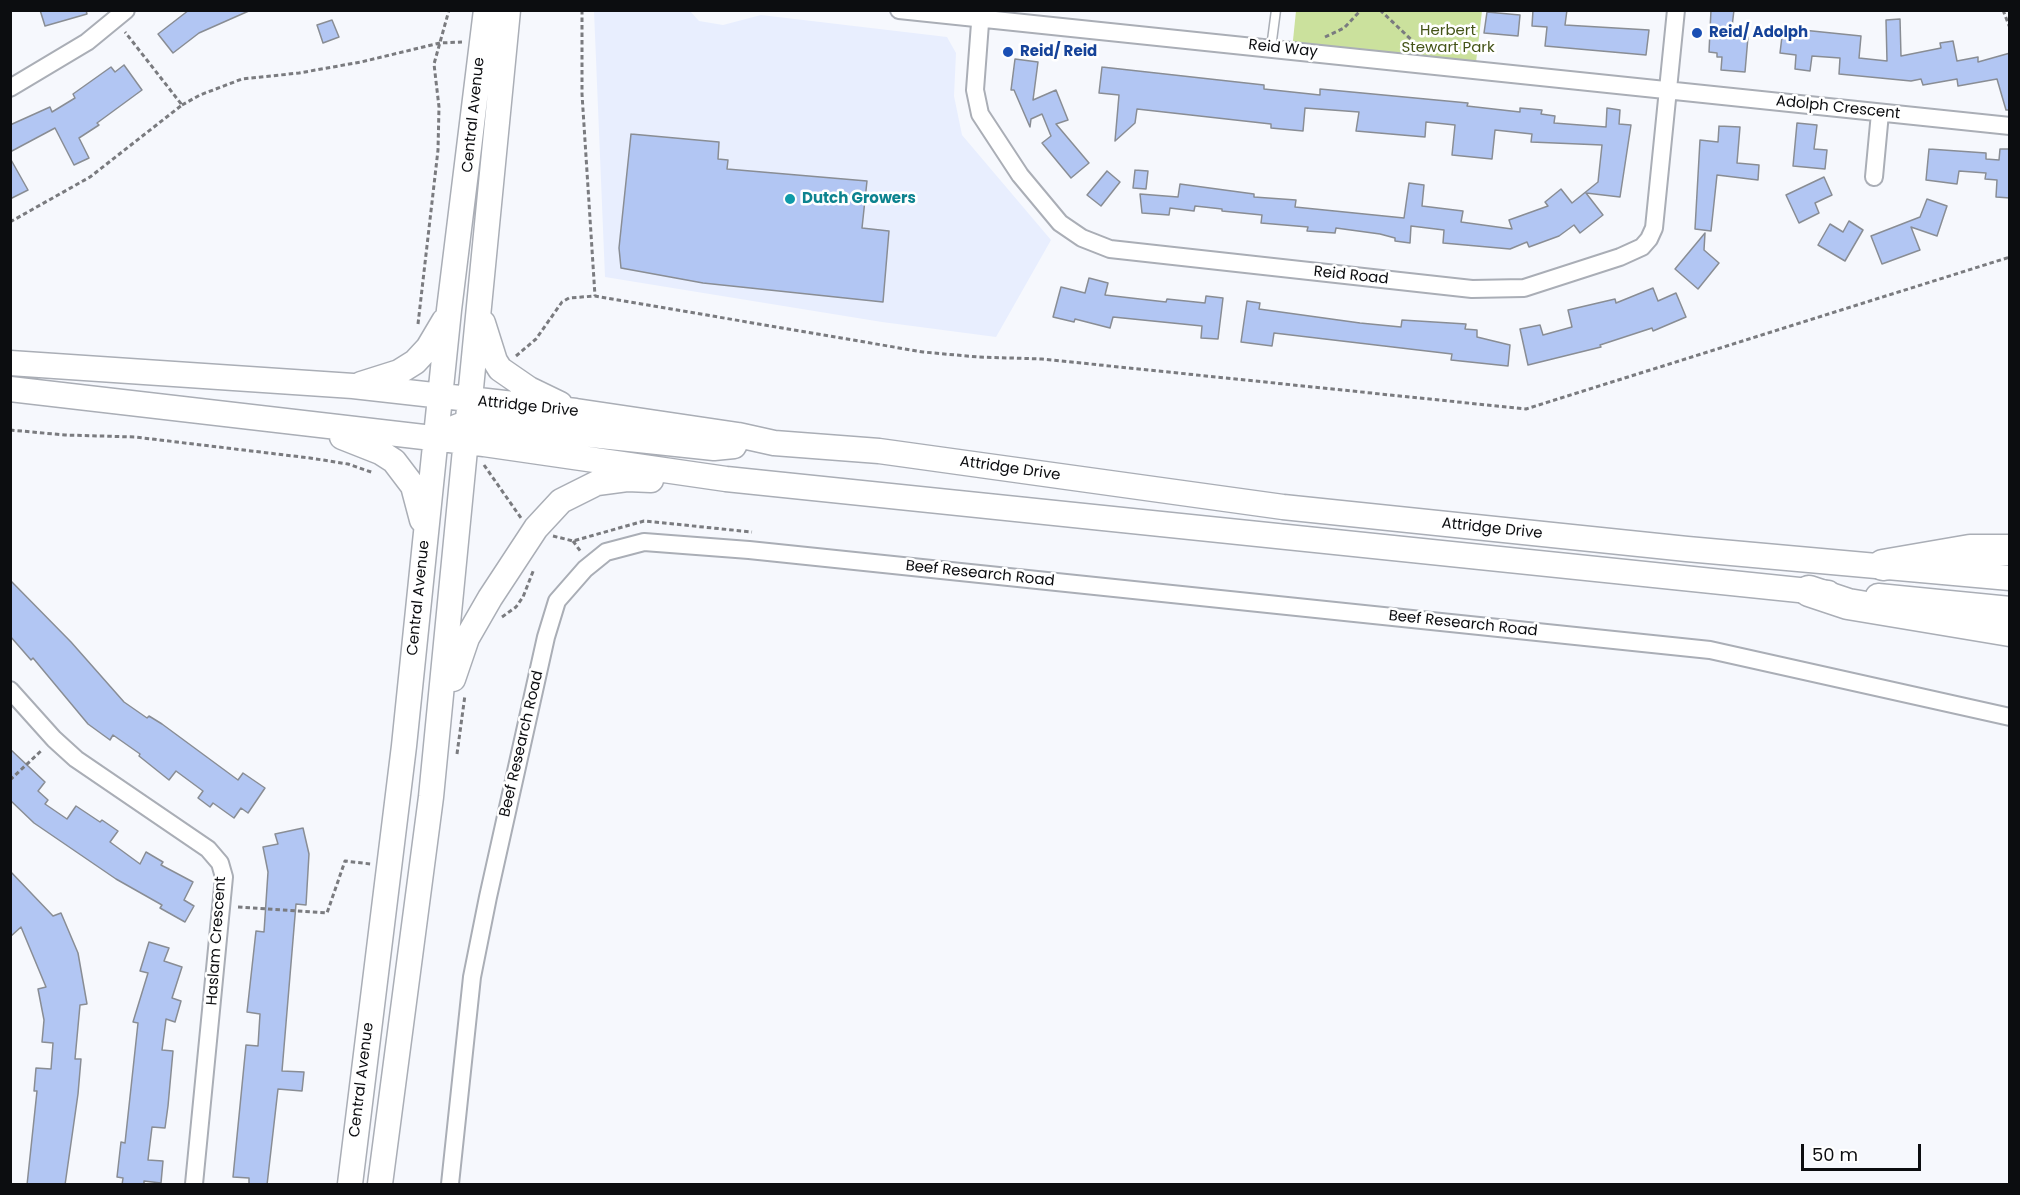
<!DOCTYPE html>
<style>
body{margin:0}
#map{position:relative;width:2020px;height:1195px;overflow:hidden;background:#f6f8fd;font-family:Poppins,sans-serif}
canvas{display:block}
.frame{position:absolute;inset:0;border:12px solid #0c0d10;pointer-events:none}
.scale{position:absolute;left:1801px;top:1144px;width:120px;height:27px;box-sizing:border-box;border:3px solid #0c0d10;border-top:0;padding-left:8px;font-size:18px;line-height:21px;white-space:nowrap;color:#0c0d10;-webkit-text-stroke:4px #fff;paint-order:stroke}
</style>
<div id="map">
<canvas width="2020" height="1195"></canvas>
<div class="frame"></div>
<div class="scale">50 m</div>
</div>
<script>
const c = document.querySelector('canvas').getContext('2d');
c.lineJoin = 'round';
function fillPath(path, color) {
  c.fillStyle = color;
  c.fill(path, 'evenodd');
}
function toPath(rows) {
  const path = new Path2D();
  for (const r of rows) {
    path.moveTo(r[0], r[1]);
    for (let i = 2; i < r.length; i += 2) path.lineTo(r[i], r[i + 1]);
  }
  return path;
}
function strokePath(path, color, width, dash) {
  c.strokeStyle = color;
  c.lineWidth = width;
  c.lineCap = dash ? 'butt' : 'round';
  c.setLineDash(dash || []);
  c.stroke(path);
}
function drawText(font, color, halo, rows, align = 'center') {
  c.font = font + ' Poppins,sans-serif';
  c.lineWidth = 5;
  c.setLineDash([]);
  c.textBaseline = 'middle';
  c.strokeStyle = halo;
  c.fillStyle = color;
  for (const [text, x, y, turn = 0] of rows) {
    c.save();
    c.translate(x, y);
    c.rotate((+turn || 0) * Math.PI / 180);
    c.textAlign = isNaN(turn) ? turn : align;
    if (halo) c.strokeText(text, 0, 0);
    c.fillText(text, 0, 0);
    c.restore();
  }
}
const built = toPath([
 [594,11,690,11,699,21,723,25,761,15,947,37,956,53,954,96,962,135,1051,240,996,337,882,322,605,277]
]);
const green = toPath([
 [1296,11,1482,11,1475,71,1292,50]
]);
const building = toPath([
 [40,10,86,10,87,14,45,26,40,10],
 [189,10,251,10,199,33,173,53,158,34,189,10],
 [1533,10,1567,10,1565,25,1649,30,1646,55,1545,46,1547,27,1532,26,1533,10],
 [1711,10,1734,10,1731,35,1748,37,1745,72,1721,70,1722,57,1717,57,1717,53,1709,52,1711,10],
 [1487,12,1520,15,1518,36,1484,33,1487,12],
 [1900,19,1901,56,1941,48,1940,43,1953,41,1957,61,1978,57,1978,62,2010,53,2010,110,2006,110,1997,79,1958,86,1957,79,1923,85,1921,79,1911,81,1839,74,1840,58,1812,56,1810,71,1795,69,1796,55,1780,53,1783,28,1861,36,1859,58,1887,61,1886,20,1900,19],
 [332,20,339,37,323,43,317,25,332,20],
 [1015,59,1038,62,1033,100,1056,90,1068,120,1056,124,1089,163,1071,178,1042,143,1051,136,1042,114,1031,119,1030,127,1014,90,1011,90,1015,59],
 [124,65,142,90,97,123,99,125,79,138,89,158,74,165,55,128,10,152,10,125,50,107,52,112,75,98,73,94,111,67,115,72,124,65],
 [1102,67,1264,85,1264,89,1320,95,1320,89,1468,103,1467,106,1520,112,1520,108,1542,110,1541,114,1555,116,1554,123,1606,127,1607,108,1620,110,1619,124,1631,125,1620,197,1586,193,1603,215,1580,233,1574,225,1559,236,1529,247,1527,242,1510,249,1443,243,1444,230,1411,226,1410,243,1395,241,1395,238,1380,234,1336,228,1335,233,1307,231,1308,227,1261,223,1262,215,1222,211,1222,209,1195,206,1194,211,1170,208,1169,215,1142,213,1140,194,1178,197,1180,184,1254,194,1254,197,1296,200,1295,207,1404,218,1409,183,1424,185,1422,206,1463,211,1461,222,1512,229,1509,220,1548,206,1545,202,1561,189,1572,203,1598,182,1602,145,1531,142,1532,134,1495,130,1492,159,1452,155,1455,125,1426,122,1425,137,1356,131,1359,112,1305,108,1303,131,1271,128,1271,124,1137,109,1135,123,1115,141,1119,95,1099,93,1102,67],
 [1797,123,1817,125,1814,149,1827,150,1825,169,1793,166,1797,123],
 [1719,126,1740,127,1737,163,1759,165,1758,180,1717,175,1711,231,1695,229,1700,140,1718,142,1719,126],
 [631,134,719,142,718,159,728,160,727,169,867,181,862,228,889,231,883,302,703,283,621,268,619,248,631,134],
 [1929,149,1986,153,1986,159,1999,160,2000,149,2010,149,2010,198,1996,197,1997,180,1985,179,1986,173,1959,171,1957,184,1926,180,1929,149],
 [10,158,28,190,10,199,10,158],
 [1135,170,1148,171,1146,189,1133,188,1135,170],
 [1107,171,1120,182,1101,206,1087,195,1107,171],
 [1824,177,1832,195,1815,203,1819,213,1799,223,1786,195,1824,177],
 [1927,199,1947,206,1937,236,1911,227,1920,250,1882,264,1871,236,1920,217,1927,199],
 [1849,221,1863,230,1845,261,1818,245,1830,224,1843,232,1849,221],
 [1705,233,1704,250,1719,263,1698,289,1675,269,1705,233],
 [1089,278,1108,283,1105,295,1166,302,1167,299,1205,303,1206,296,1223,298,1218,339,1201,338,1202,326,1113,317,1110,328,1075,319,1074,322,1053,317,1061,287,1085,293,1089,278],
 [1653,288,1658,301,1676,293,1686,317,1653,331,1652,328,1600,345,1601,347,1528,365,1520,329,1540,325,1543,335,1572,327,1568,310,1615,299,1616,303,1653,288],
 [1247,301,1260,303,1259,309,1360,323,1401,327,1402,320,1466,324,1465,329,1477,330,1477,337,1510,345,1508,366,1451,360,1452,354,1274,333,1272,346,1241,342,1247,301],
 [10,580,71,642,124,702,147,718,149,716,162,724,238,780,243,773,265,788,248,813,241,808,234,818,213,803,210,807,198,798,203,791,176,771,169,780,139,756,140,754,113,735,110,740,88,724,33,658,31,660,10,636,10,580],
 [10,749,45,782,38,791,48,800,45,804,67,819,76,806,100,822,102,820,118,831,110,842,140,864,146,852,163,862,161,865,193,882,184,900,194,906,185,922,160,908,162,905,116,879,34,823,10,800,10,749],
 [303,828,309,854,306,905,296,904,282,1071,304,1072,302,1091,278,1089,267,1185,249,1185,249,1178,233,1177,246,1045,258,1046,260,1014,247,1012,256,931,264,932,268,872,263,847,278,844,275,834,303,828],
 [10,871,53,916,61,913,78,953,87,1004,80,1005,75,1059,81,1059,78,1094,65,1185,27,1185,37,1091,34,1091,36,1068,51,1069,53,1043,42,1042,44,1020,38,989,46,987,21,927,10,937,10,871],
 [149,942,169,948,164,961,182,967,172,998,181,1001,175,1022,166,1019,162,1050,173,1051,168,1106,165,1128,152,1127,148,1160,163,1161,161,1183,144,1181,144,1185,122,1185,123,1178,117,1177,121,1142,125,1143,138,1023,133,1022,148,973,140,971,149,942]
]);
const path = toPath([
 [582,10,582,94,595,296],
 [1380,10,1420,48],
 [2003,10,2010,28],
 [1325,37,1344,28,1361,10],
 [182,105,200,95,242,79,299,73,361,62,440,43,462,42],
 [10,222,90,177,182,105,125,32],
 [418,324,438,150,439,107,434,64,449,10],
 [516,356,536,339,562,302,569,298,595,296,923,352,978,357,1042,359,1526,409,2010,257],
 [10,430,65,435,135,437,310,458,348,464,374,473],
 [484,465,521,518],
 [553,536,573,541,644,521,752,532],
 [573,541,581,552],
 [502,617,516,607,523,597,534,569],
 [457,754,465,695],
 [10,780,42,750],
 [238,907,327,913,345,861,371,864]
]);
const service = toPath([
 [1271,48,1276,10]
]);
const minor = toPath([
 [899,10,2010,126],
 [981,10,975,90,980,114,1020,175,1060,223,1082,238,1110,249,1472,289,1524,288,1620,257,1642,247,1649,239,1654,228,1676,10],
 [10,88,87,42,126,10],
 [1874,177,1880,113],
 [10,690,54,739,76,759,208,849,220,863,224,877,194,1184],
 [450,1184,472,977,488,897,546,637,557,601,585,569,606,552,644,542,749,550,1710,650,2010,717]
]);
const secondary = toPath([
 [483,323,495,361,500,369,529,389,560,404],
 [10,363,353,386,576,411,738,435,774,443,879,451,1283,507,1687,549,2010,578],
 [361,384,399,372,415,362,428,348,444,321],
 [10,389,484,444,726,479,1828,593],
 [456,427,469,422,714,448,734,446],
 [342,437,380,452,394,461,413,486,422,520],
 [1878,596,2010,609],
 [453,679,467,638,490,598,536,528,561,501,597,483,627,479,651,480],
 [350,1184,404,746,449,310,486,10],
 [380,1184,431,797,508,10]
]);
const motorway = toPath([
 [1883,565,1970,550,2010,550],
 [1809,591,1848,604,2010,631]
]);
const markers = [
 [1697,33,6,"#1a4fb4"],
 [1008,52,6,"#1a4fb4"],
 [790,199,6,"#0f9aa8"]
];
const parkNames = [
 ["Herbert",1448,31],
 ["Stewart Park",1448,48]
];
const transitNames = [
 ["Reid/ Adolph",1709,33],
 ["Reid/ Reid",1020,52]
];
const streetNames = [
 ["Reid Way",1283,49,6],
 ["Adolph Crescent",1838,108,6],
 ["Central Avenue",474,115,-84],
 ["Reid Road",1351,276,6],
 ["Attridge Drive",528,407,6],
 ["Attridge Drive",1010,469,8],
 ["Attridge Drive",1492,529,6],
 ["Beef Research Road",980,574,6],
 ["Central Avenue",419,598,-84],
 ["Beef Research Road",1463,624,6],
 ["Beef Research Road",522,744,-77],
 ["Haslam Crescent",217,941,-86],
 ["Central Avenue",362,1080,-83]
];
const cultureNames = [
 ["Dutch Growers",802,199]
];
fillPath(built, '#e8eefe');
fillPath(green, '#cbe19d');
fillPath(building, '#b2c6f3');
strokePath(building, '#898d94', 1.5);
strokePath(service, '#aaaeb6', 11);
strokePath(minor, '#aaaeb6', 20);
strokePath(secondary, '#aaaeb6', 27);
strokePath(motorway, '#aaaeb6', 33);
strokePath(path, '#7a7b7f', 3, [4.5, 3]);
strokePath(service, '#fff', 8);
strokePath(minor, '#fff', 16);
strokePath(secondary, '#fff', 24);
strokePath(motorway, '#fff', 30);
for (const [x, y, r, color] of markers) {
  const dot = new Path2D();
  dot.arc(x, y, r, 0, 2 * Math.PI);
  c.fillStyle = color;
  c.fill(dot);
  strokePath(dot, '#fff', 2);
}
drawText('15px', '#445418', '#fff', parkNames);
drawText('bold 15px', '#164399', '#fff', transitNames, 'left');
drawText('15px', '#0c0d10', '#fff', streetNames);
drawText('bold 15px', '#0d838f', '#fff', cultureNames, 'left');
</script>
